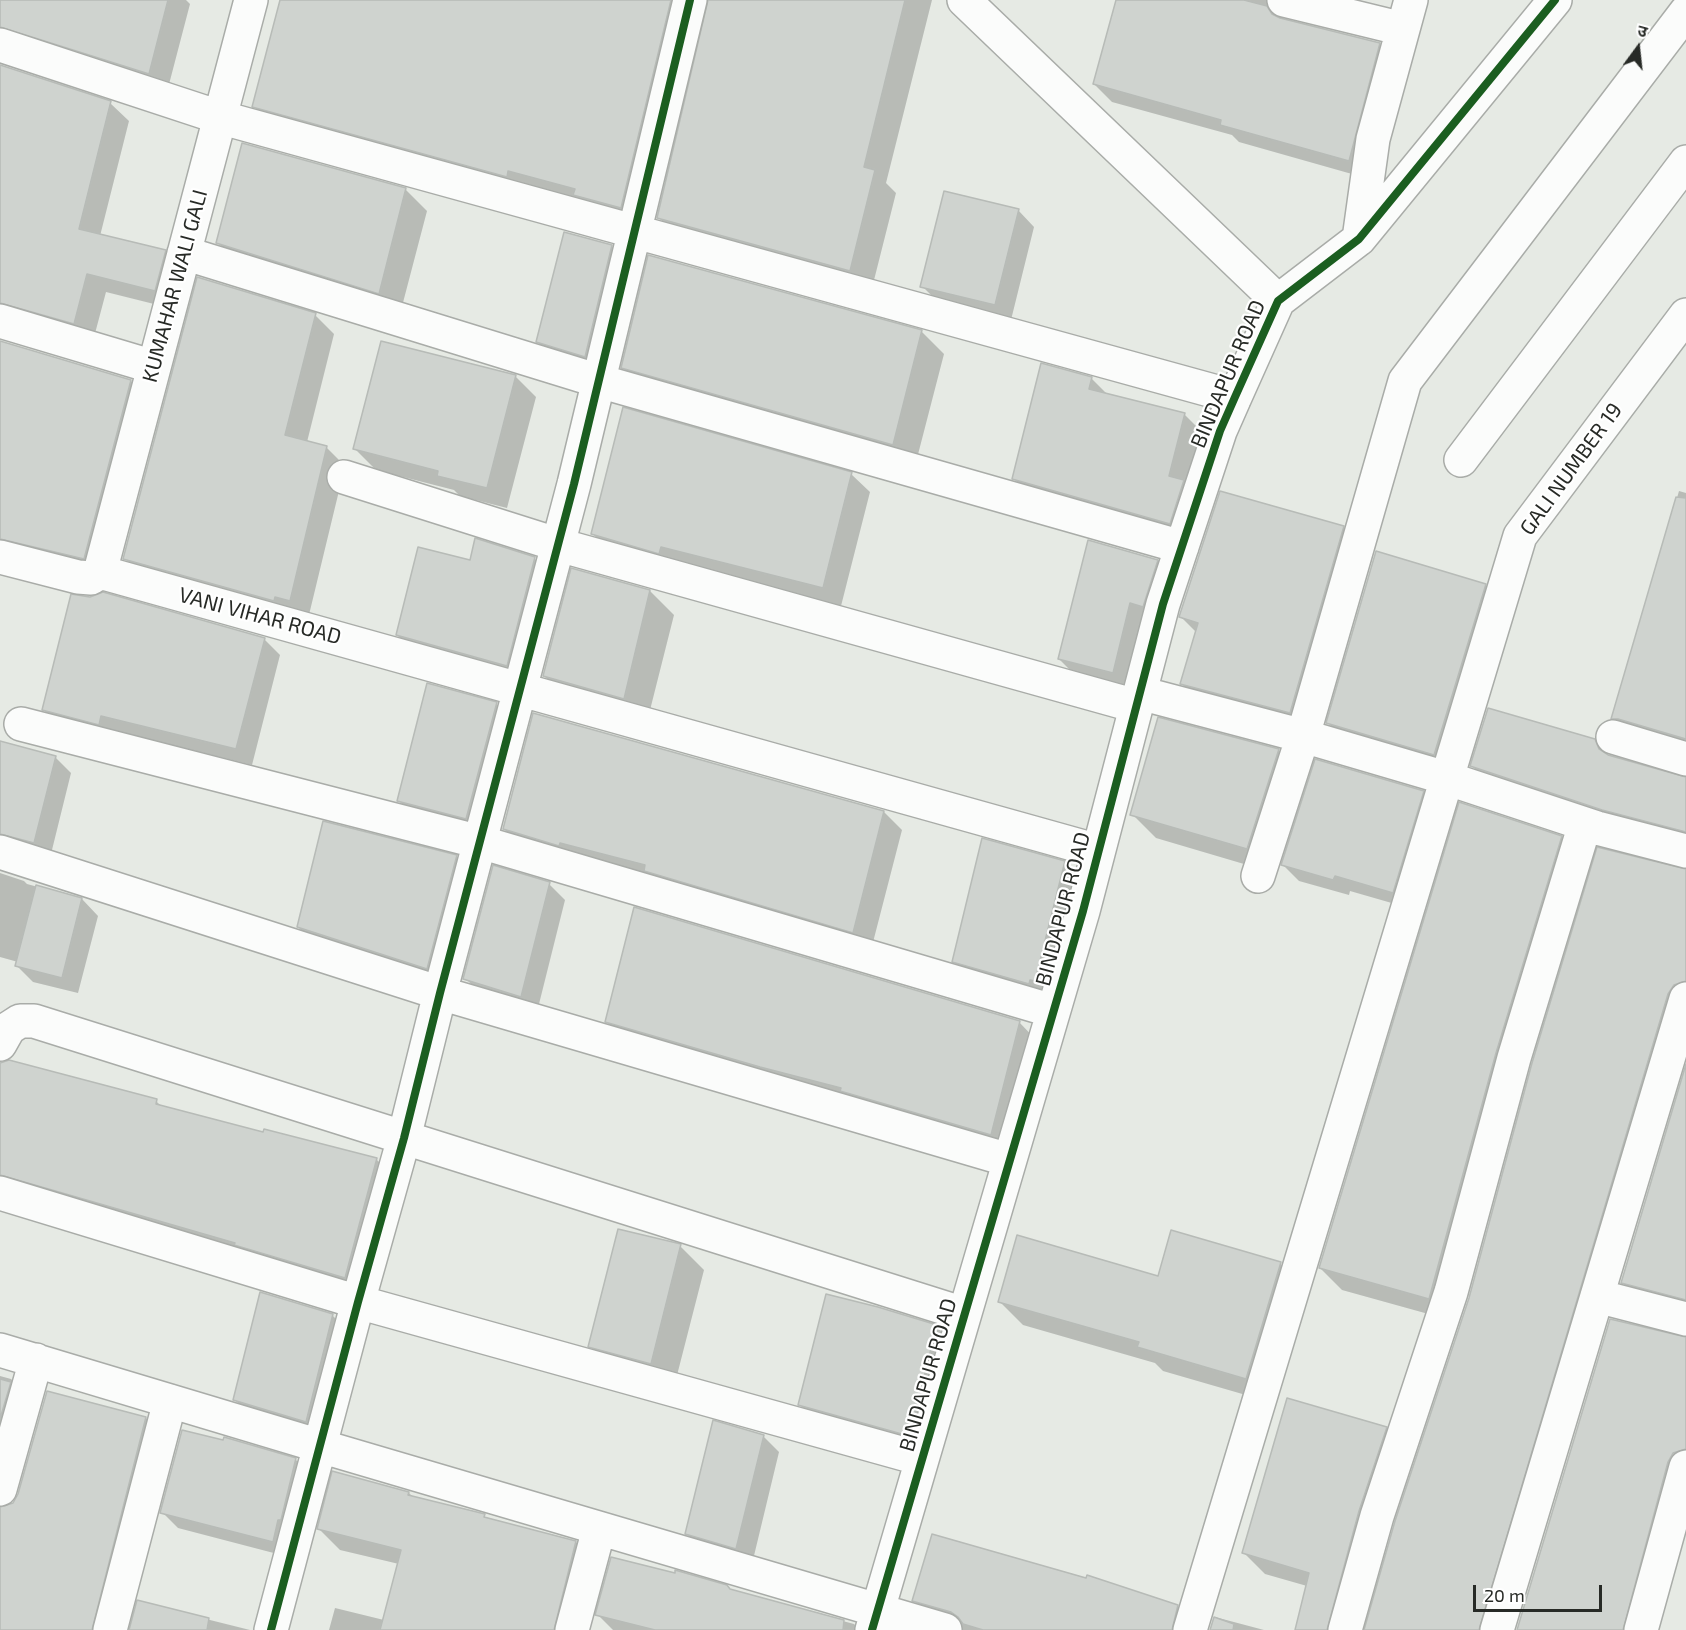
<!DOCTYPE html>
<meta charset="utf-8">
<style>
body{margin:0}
#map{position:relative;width:1686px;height:1630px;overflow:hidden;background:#e6eae4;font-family:"Exo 2","Noto Sans Devanagari",sans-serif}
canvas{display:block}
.north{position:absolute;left:1608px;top:18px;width:60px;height:60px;-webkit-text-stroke:4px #fff;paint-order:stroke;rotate:15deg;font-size:16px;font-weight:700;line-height:24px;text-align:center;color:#272a26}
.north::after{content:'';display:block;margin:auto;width:21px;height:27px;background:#272a26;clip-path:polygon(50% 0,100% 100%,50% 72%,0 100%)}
.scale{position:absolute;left:1473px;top:1585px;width:129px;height:27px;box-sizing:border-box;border:3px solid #272a26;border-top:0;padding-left:8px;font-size:18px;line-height:21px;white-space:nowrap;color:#272a26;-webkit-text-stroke:4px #fff;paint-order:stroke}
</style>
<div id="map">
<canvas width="1686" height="1630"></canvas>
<div class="north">उ</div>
<div class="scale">20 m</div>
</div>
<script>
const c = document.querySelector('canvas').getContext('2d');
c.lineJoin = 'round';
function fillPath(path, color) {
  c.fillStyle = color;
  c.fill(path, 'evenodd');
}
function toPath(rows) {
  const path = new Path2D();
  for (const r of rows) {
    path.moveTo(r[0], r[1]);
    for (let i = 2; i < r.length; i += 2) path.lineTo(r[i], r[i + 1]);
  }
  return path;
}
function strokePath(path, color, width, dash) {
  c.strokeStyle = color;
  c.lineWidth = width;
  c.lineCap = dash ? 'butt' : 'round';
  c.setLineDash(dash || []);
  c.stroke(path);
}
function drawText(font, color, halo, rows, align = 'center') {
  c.font = font + ' "Exo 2",sans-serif';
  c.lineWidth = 4.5;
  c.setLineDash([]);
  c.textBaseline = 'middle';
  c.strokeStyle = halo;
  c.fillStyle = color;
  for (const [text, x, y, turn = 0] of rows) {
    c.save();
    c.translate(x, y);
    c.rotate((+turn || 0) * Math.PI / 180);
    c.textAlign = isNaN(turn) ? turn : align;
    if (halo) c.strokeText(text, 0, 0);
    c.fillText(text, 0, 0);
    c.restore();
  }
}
const shadow = toPath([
 [0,0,186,0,190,4,167,92,0,49],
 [281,0,932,0,886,183,896,193,871,292,680,239,659,218,710,3,706,3,697,9,642,229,275,128,254,106],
 [1118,0,1298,0,1283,14,1283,21,1379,44,1397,62,1366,178,1239,142,1232,135,1112,102,1094,84],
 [0,70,110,103,129,121,100,236,165,251,184,270,174,309,106,292,93,341,0,334,0,342,131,381,149,400,103,577,0,552],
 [405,189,427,211,400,314,239,264,218,243],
 [1018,210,1034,227,1011,320,938,302,922,286],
 [611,246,627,262,601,372,553,357,537,341],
 [649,257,922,332,944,354,915,466,645,389,623,367],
 [315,315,334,334,307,442,326,447,345,466,308,619,144,578,125,558],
 [515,376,536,397,507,508,460,496,454,490,376,470,355,449],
 [1091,378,1108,395,1184,414,1205,435,1190,544,1034,499,1014,479],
 [851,474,870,492,841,606,679,565,611,553,593,534],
 [1679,491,1686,493,1686,753,1634,740,1613,718],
 [1343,528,1365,549,1312,734,1203,705,1182,684,1197,633,1181,617],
 [535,559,556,580,527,686,418,656,397,635,471,562],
 [1157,561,1173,577,1129,688,1075,675,1059,659],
 [1485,585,1509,609,1458,778,1352,747,1328,723],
 [650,591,674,615,647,722,568,700,544,676],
 [264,639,280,655,252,765,117,731,115,740,59,726,43,709],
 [496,704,520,728,490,842,423,825,399,801],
 [1594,740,1611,758,1686,779,1686,847,1493,787,1472,766],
 [0,743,55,757,71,773,50,858,0,859],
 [1278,750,1302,774,1271,872,1156,838,1132,814],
 [1423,792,1439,808,1409,908,1350,891,1349,895,1299,881,1283,865],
 [884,812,902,830,871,950,522,847,504,829],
 [1561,837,1583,859,1450,1320,1342,1290,1320,1268],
 [456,857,472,873,443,984,314,943,298,927],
 [1064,863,1088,886,1059,1004,978,985,954,961],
 [1686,871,1686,951,1676,985,1679,985,1686,962,1686,1025,1505,1630,1366,1630],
 [0,873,24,881,27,884,82,899,98,916,78,993,33,982,17,966,18,962,0,957],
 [549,884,565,900,537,1012,481,994,465,978],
 [607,1022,1019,1022,1041,1045,1013,1157,630,1044],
 [1686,1070,1686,1315,1644,1304,1622,1282],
 [0,1077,156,1101,163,1108,264,1134,376,1159,396,1179,365,1297,0,1200],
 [1172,1232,1280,1264,1304,1288,1270,1402,1163,1371,1155,1363,1023,1325,999,1301,1159,1277],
 [680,1246,704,1270,674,1387,614,1370,590,1346],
 [332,1315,356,1339,329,1445,259,1424,235,1400],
 [936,1326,952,1342,925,1451,816,1421,800,1405],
 [1686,1339,1686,1426,1677,1456,1680,1457,1686,1437,1686,1494,1649,1630,1518,1630],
 [0,1376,11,1379,32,1400,2,1508,6,1508,146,1418,167,1439,117,1630,0,1630],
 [1386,1429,1407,1450,1353,1630,1296,1630,1307,1586,1265,1574,1244,1553],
 [763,1436,779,1452,752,1564,702,1549,686,1533],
 [225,1439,296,1460,312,1476,289,1557,178,1528,162,1512,224,1442],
 [409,1493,414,1498,484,1516,488,1520,576,1542,597,1563,579,1630,329,1630,335,1608,384,1620,399,1564,340,1550,319,1529],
 [730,1591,854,1624,860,1630,613,1630,597,1614],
 [914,1600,1177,1606,1199,1628,1198,1630,963,1630,936,1622],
 [138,1602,250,1630,131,1630],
 [1215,1617,1264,1630,1211,1630]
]);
const building = toPath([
 [0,0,168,0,149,74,0,27,0,0],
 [280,0,671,0,621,208,573,195,575,189,508,171,507,177,252,107,280,0],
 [708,0,905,0,864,167,875,170,850,271,657,218,708,0],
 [1116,0,1244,0,1267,6,1272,14,1280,18,1380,43,1349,161,1220,125,1221,120,1093,84,1116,0],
 [0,65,111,101,79,229,166,250,155,291,87,274,74,324,0,303,0,65],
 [242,143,406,188,379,294,216,243,242,143],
 [944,191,1019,209,995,305,920,287,944,191],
 [564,232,612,245,585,357,536,342,564,232],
 [648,255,922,330,893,445,621,368,648,255],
 [197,277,316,313,285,435,327,446,290,601,275,597,274,601,123,559,197,277],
 [0,341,131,380,84,559,0,539,0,341],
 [381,341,516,375,487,488,437,476,438,471,353,449,381,341],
 [1041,363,1092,377,1089,389,1185,413,1169,476,1184,480,1170,524,1012,479,1041,363],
 [623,407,852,472,823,588,661,547,659,554,591,534,623,407],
 [1220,491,1344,526,1290,713,1180,684,1198,623,1179,617,1220,491],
 [1676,497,1686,498,1686,739,1618,719,1611,719,1676,497],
 [475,538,535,557,507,666,396,635,418,547,470,560,475,538],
 [1088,540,1158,560,1143,607,1130,603,1113,673,1058,659,1088,540],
 [1376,551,1486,584,1434,755,1326,723,1376,551],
 [571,568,650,590,624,699,543,676,571,568],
 [103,592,265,638,236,749,101,716,99,725,42,710,71,594,90,597,103,592],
 [427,683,497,702,466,819,397,801,427,683],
 [1488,708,1595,739,1599,749,1608,755,1686,777,1686,832,1602,810,1470,766,1488,708],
 [533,713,884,811,853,933,644,871,645,865,560,843,559,846,503,829,533,713],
 [1158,717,1279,749,1247,849,1130,815,1158,717],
 [0,741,56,756,34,843,0,834,0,741],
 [1315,759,1424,791,1393,893,1335,876,1333,880,1281,865,1315,759],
 [1459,802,1562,836,1496,1053,1429,1299,1319,1268,1459,802],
 [323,821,457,855,427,969,297,927,323,821],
 [982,838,1065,861,1035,981,1030,980,1029,984,952,962,982,838],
 [1597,847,1686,869,1686,981,1674,985,1668,994,1479,1630,1364,1630,1395,1521,1469,1298,1532,1063,1597,847],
 [493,865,550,882,521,997,463,979,493,865],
 [36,885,82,898,62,978,15,966,36,885],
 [634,907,1020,1021,991,1135,840,1091,841,1088,760,1067,605,1022,634,907],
 [9,1060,157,1099,156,1104,263,1132,264,1129,377,1158,345,1278,234,1245,235,1243,0,1175,0,1063,9,1060],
 [1686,1064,1686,1300,1621,1283,1686,1064],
 [618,1229,681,1244,651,1364,588,1347,618,1229],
 [1171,1230,1281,1262,1246,1379,1137,1347,1139,1342,998,1302,1017,1235,1158,1276,1171,1230],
 [260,1292,333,1314,306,1422,233,1400,260,1292],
 [826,1294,878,1307,937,1325,909,1436,798,1405,826,1294],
 [1610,1319,1686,1337,1686,1449,1673,1453,1668,1462,1623,1630,1517,1630,1610,1319],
 [0,1379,11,1382,0,1419,0,1379],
 [47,1391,146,1417,92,1630,0,1630,0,1507,13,1503,18,1494,47,1391],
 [1287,1398,1387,1427,1359,1511,1327,1630,1295,1630,1309,1573,1242,1553,1287,1398],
 [713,1420,764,1435,736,1549,685,1534,713,1420],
 [182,1430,223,1440,224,1437,296,1458,281,1520,278,1520,273,1542,160,1513,182,1430],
 [332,1471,409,1492,408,1495,485,1514,484,1517,576,1541,554,1630,380,1630,401,1550,317,1529,332,1471],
 [932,1534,1086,1578,1087,1575,1178,1605,1172,1630,983,1630,963,1624,958,1617,951,1612,912,1601,932,1534],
 [611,1557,675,1573,675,1570,727,1585,730,1589,844,1620,843,1630,655,1630,595,1615,611,1557],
 [137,1600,209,1618,207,1630,129,1630,137,1600],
 [1214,1617,1234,1624,1233,1630,1210,1630,1214,1617]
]);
const minor = toPath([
 [964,0,1278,301],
 [1284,0,1403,29],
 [0,45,219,117,1235,397],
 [1359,239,1373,139,1411,0],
 [184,253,599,381,1182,547],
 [0,321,154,367],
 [1461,460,1686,162],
 [344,477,559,545,1136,706],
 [0,557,78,577,91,578,100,572,1098,851],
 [100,572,251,0],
 [1140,693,1303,736,1446,778,1597,828,1686,851],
 [21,724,480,842,1053,1011],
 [1613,737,1686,759],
 [0,852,440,993,1009,1160],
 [1258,876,1303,736,1405,381,1686,12],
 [0,1044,9,1028,20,1021,34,1021,964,1314],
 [0,1193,358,1302,922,1459],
 [1597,1296,1686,1319],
 [0,1350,320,1446,945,1630],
 [0,1489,36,1360],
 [110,1630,170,1401],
 [271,1630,358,1302,404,1138,440,993,574,484,690,0],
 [572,1630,599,1529],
 [872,1630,1083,911,1163,604,1220,431,1235,397,1278,301,1359,239,1555,0],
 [1190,1630,1520,536,1686,315],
 [1345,1630,1377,1516,1451,1292,1514,1058,1585,824],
 [1497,1630,1686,999],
 [1641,1630,1686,1467]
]);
const cycleway = toPath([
 [271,1630,358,1302,404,1138,440,993,574,484,690,0],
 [872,1630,1083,911,1163,604,1220,431,1235,397,1278,301,1359,239,1555,0]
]);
const streetNames = [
 ["KUMAHAR WALI GALI",175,286,-75],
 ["BINDAPUR ROAD",1228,374,-67],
 ["GALI NUMBER 19",1571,469,-54],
 ["VANI VIHAR ROAD",260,616,15],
 ["BINDAPUR ROAD",1063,909,-75],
 ["BINDAPUR ROAD",928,1375,-74]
];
fillPath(shadow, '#0003');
fillPath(building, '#cfd3cf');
strokePath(building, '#b7bbb7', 1.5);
strokePath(minor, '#a9aca8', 36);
strokePath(minor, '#fbfcfb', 33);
strokePath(cycleway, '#1b5e20', 8);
drawText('21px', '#272a26', '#fff', streetNames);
</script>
